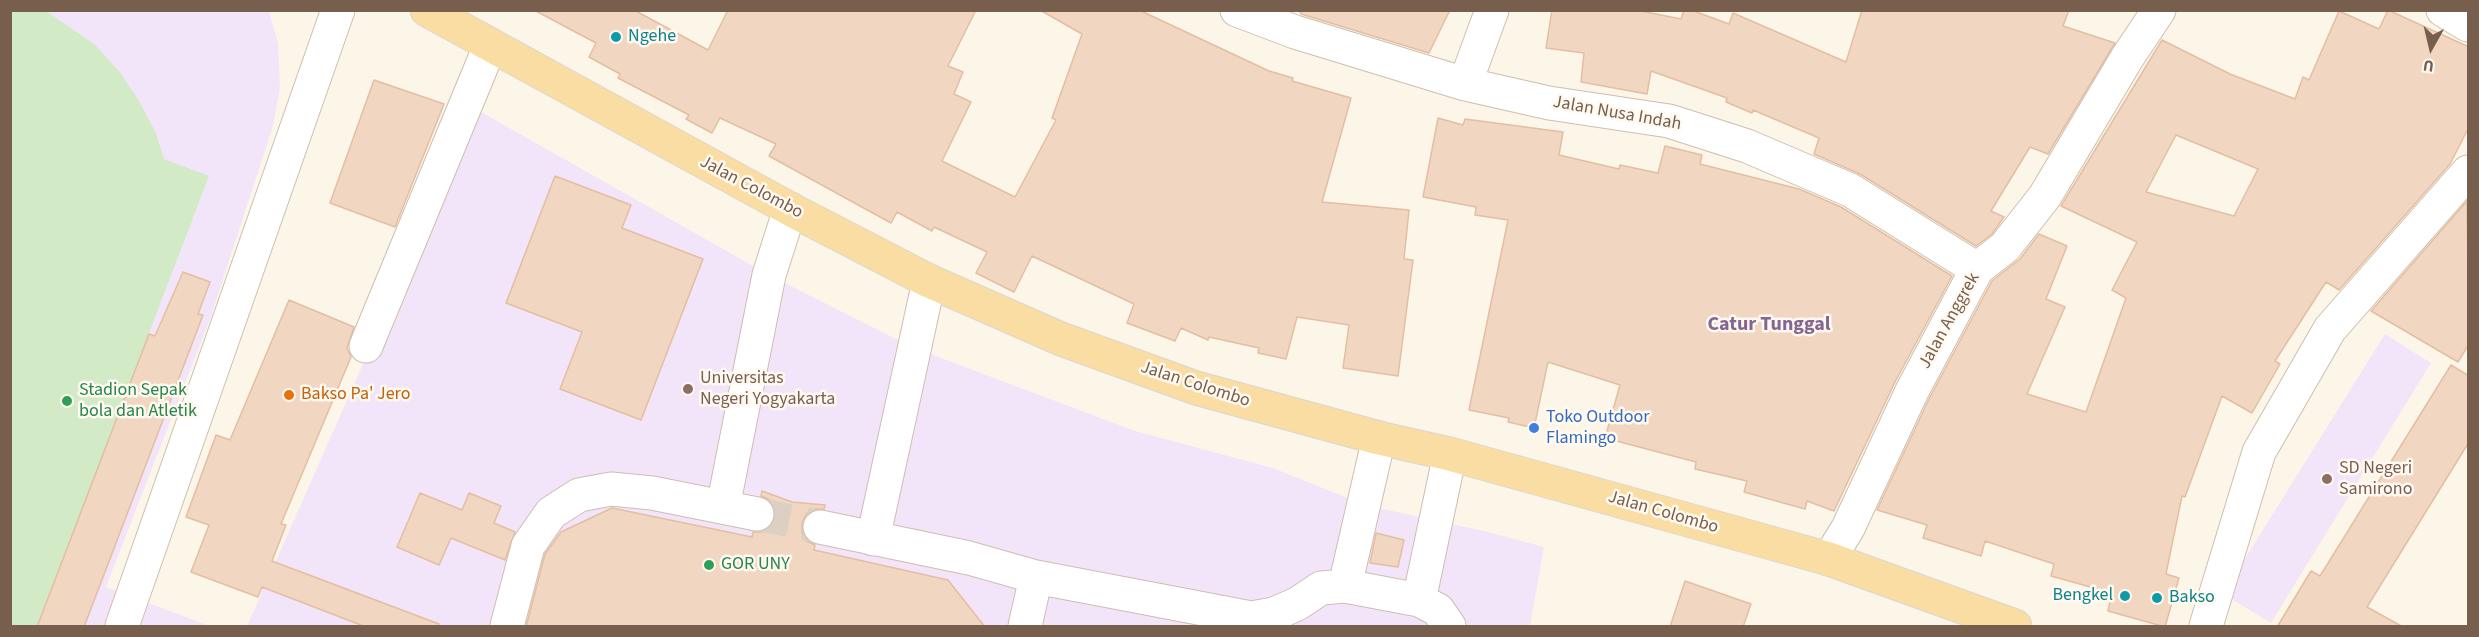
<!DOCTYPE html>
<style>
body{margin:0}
#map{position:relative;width:2479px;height:637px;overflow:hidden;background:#fcf6e9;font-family:"Source Sans 3",sans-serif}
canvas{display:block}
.frame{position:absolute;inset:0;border:12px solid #775e4d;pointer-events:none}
.north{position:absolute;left:2401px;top:18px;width:60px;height:60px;-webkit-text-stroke:4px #fff9f0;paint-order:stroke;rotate:188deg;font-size:16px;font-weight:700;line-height:24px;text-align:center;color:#775e4d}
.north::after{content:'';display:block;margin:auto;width:21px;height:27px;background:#775e4d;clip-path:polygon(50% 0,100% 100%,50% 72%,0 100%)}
</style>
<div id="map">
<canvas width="2479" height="637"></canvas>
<div class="frame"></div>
<div class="north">U</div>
</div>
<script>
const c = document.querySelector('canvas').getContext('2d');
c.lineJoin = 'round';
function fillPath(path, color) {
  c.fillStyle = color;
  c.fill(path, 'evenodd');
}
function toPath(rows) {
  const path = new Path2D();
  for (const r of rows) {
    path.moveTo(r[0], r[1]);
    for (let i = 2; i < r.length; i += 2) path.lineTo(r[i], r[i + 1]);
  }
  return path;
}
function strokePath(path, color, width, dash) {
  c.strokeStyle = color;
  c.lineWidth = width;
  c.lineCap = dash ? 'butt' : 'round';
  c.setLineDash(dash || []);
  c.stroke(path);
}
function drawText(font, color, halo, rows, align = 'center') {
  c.font = font + ' "Source Sans 3",sans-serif';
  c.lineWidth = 5;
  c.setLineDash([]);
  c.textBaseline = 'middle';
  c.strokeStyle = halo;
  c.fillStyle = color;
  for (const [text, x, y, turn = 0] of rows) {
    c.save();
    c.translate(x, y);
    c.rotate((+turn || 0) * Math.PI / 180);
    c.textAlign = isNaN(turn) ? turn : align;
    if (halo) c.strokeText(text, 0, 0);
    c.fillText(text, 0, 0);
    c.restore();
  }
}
const education = toPath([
 [10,11,269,11,278,43,280,87,273,126,210,319,106,587,210,626,11,626],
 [476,109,769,275,912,347,1135,431,1273,468,1365,505,1484,531,1544,547,1530,626,247,626],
 [2385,334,2431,363,2271,623,2223,594]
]);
const green = toPath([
 [11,10,46,11,94,44,119,71,139,101,156,133,164,159,209,176,37,626,10,626]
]);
const building = toPath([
 [534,10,634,10,708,50,728,10,976,10,948,66,963,72,954,94,971,102,942,161,1015,197,1056,120,1052,118,1082,34,1040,10,1139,10,1269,71,1293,78,1292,81,1351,98,1322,202,1409,210,1404,259,1413,260,1398,376,1343,368,1349,325,1297,317,1286,359,1258,353,1259,348,1209,337,1208,340,1181,328,1175,341,1127,323,1134,304,1032,256,1014,292,976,273,987,252,934,227,932,231,897,212,891,223,769,156,776,144,720,118,712,133,686,119,689,115,618,78,620,74,589,57,596,43,534,10],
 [1299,10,1450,10,1429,53,1301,14,1299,10],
 [1552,10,1636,10,1681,19,1684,10,1691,10,1729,24,1733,13,1846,62,1862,10,2069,10,2063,26,2115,43,2048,154,2030,147,1991,211,2004,217,1992,234,1976,246,1860,174,1814,154,1819,138,1753,110,1752,113,1726,102,1727,98,1651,71,1647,94,1581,82,1584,53,1546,48,1552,10],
 [2388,10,2469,47,2469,127,2450,164,2339,290,2326,282,2275,361,2280,364,2252,413,2222,396,2185,497,2182,496,2166,574,2179,578,2165,627,2108,611,2112,593,2051,576,2054,564,1985,541,1981,556,1923,538,1927,525,1877,510,1929,399,1992,281,2020,259,2039,234,2067,246,2046,299,2065,307,2027,394,2086,412,2126,298,2112,290,2137,242,2061,206,2162,40,2230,74,2295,99,2303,77,2309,80,2339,11,2379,29,2388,10],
 [2176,135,2258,169,2234,216,2146,192,2176,135],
 [374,80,444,104,395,227,330,203,374,80],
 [1438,118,1463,125,1465,119,1563,132,1559,155,1619,169,1620,165,1658,173,1665,146,1702,155,1700,164,1799,189,1841,207,1952,276,1895,382,1834,511,1807,501,1805,509,1744,492,1747,481,1695,469,1696,462,1605,438,1620,385,1548,362,1534,428,1508,422,1509,418,1469,410,1508,220,1475,215,1476,207,1423,197,1438,118],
 [555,176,631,205,622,228,703,259,641,420,560,389,582,332,506,303,555,176],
 [2467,201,2469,344,2458,362,2371,311,2467,201],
 [183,272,210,282,198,314,203,315,84,627,37,627,149,334,155,336,183,272],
 [289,300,354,327,347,348,351,357,281,524,286,525,272,561,439,624,438,627,366,627,262,587,258,597,191,572,209,525,186,517,216,435,230,440,289,300],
 [2451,365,2469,376,2469,442,2367,607,2403,627,2277,627,2311,571,2320,576,2451,365],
 [762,491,792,502,825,505,824,509,815,509,806,514,802,523,802,533,807,541,815,545,814,550,948,580,985,627,526,627,545,554,561,532,612,508,752,537,753,532,762,532,771,527,775,518,774,507,770,500,761,496,762,491],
 [420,493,462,510,469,493,501,506,494,523,515,532,505,560,451,538,439,565,397,547,420,493],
 [1376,533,1404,540,1398,567,1370,563,1376,533],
 [1685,581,1751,604,1743,627,1670,627,1685,581]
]);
const minorTunnel = toPath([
 [757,514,820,527]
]);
const minor = toPath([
 [1237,10,1295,32,1465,84,1549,103,1669,121,1747,146,1850,190,1977,269],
 [2443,10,2468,25],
 [1465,84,1492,10],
 [366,346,490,46],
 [723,507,769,275,790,209],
 [820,527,969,558,1036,577,1025,626],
 [873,539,929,281],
 [1829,559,1848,528,1912,391,1977,269,2005,247,2045,196,2127,58,2159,10],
 [1036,577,1251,618,1274,614,1297,604,1321,588,1345,586,1419,600,1438,610,1449,626],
 [1345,586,1379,438],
 [1419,600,1450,454],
 [122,626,338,10],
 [507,626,528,546,551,513,579,495,611,489,652,493,757,514],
 [2206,626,2259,452,2330,329,2468,172]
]);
const major = toPath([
 [427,10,790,209,929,281,1061,339,1196,388,1379,438,1450,454,1829,559,2015,626]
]);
const markers = [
 [616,37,6,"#0f9aa8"],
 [688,389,6,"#8d6e63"],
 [289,395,6,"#e8710a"],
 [67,401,6,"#2e9e5b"],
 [1534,428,6,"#3f7fe0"],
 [2327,479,6,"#8d6e63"],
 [709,565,6,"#2e9e5b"],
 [2125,596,6,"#0f9aa8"],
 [2157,598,6,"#0f9aa8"]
];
const cultureNames = [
 ["Ngehe",628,37],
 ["Bengkel",2113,596,"right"],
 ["Bakso",2169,598]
];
const streetNames = [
 ["Jalan Nusa Indah",1617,114,10],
 ["Jalan Colombo",751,188,28],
 ["Jalan Anggrek",1950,321,-61],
 ["Jalan Colombo",1195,385,18],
 ["Jalan Colombo",1663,513,16]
];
const educationNames = [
 ["Universitas",700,379],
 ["Negeri Yogyakarta",700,400],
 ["SD Negeri",2339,469],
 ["Samirono",2339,490]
];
const leisureNames = [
 ["Stadion Sepak",79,391],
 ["bola dan Atletik",79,412],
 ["GOR UNY",721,565]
];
const foodNames = [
 ["Bakso Pa' Jero",301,395]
];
const shopNames = [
 ["Toko Outdoor",1546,418],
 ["Flamingo",1546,439]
];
const neighbourhoodNames = [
 ["Catur Tunggal",1769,326]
];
fillPath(education, '#f3e5f9');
fillPath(green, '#d3eac7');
fillPath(building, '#f1d7c1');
strokePath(building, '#e3bea2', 1.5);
strokePath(minorTunnel, '#dbd0c2', 33, [33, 16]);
strokePath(minor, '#cebeaf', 35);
strokePath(major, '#dcd5d1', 35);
strokePath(minor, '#fff', 33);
strokePath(major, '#f9dda3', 33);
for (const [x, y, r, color] of markers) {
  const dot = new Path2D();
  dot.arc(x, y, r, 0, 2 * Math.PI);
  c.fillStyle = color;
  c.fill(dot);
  strokePath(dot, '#fff9f0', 2);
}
drawText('18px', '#0d838f', '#fff9f0', cultureNames, 'left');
drawText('18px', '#775e4d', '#fff9f0', streetNames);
drawText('18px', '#785e54', '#fff9f0', educationNames, 'left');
drawText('18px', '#27864d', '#fff9f0', leisureNames, 'left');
drawText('18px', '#c56008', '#fff9f0', foodNames, 'left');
drawText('18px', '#366cbe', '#fff9f0', shopNames, 'left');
drawText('bold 20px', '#856592', '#fff9f0', neighbourhoodNames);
</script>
